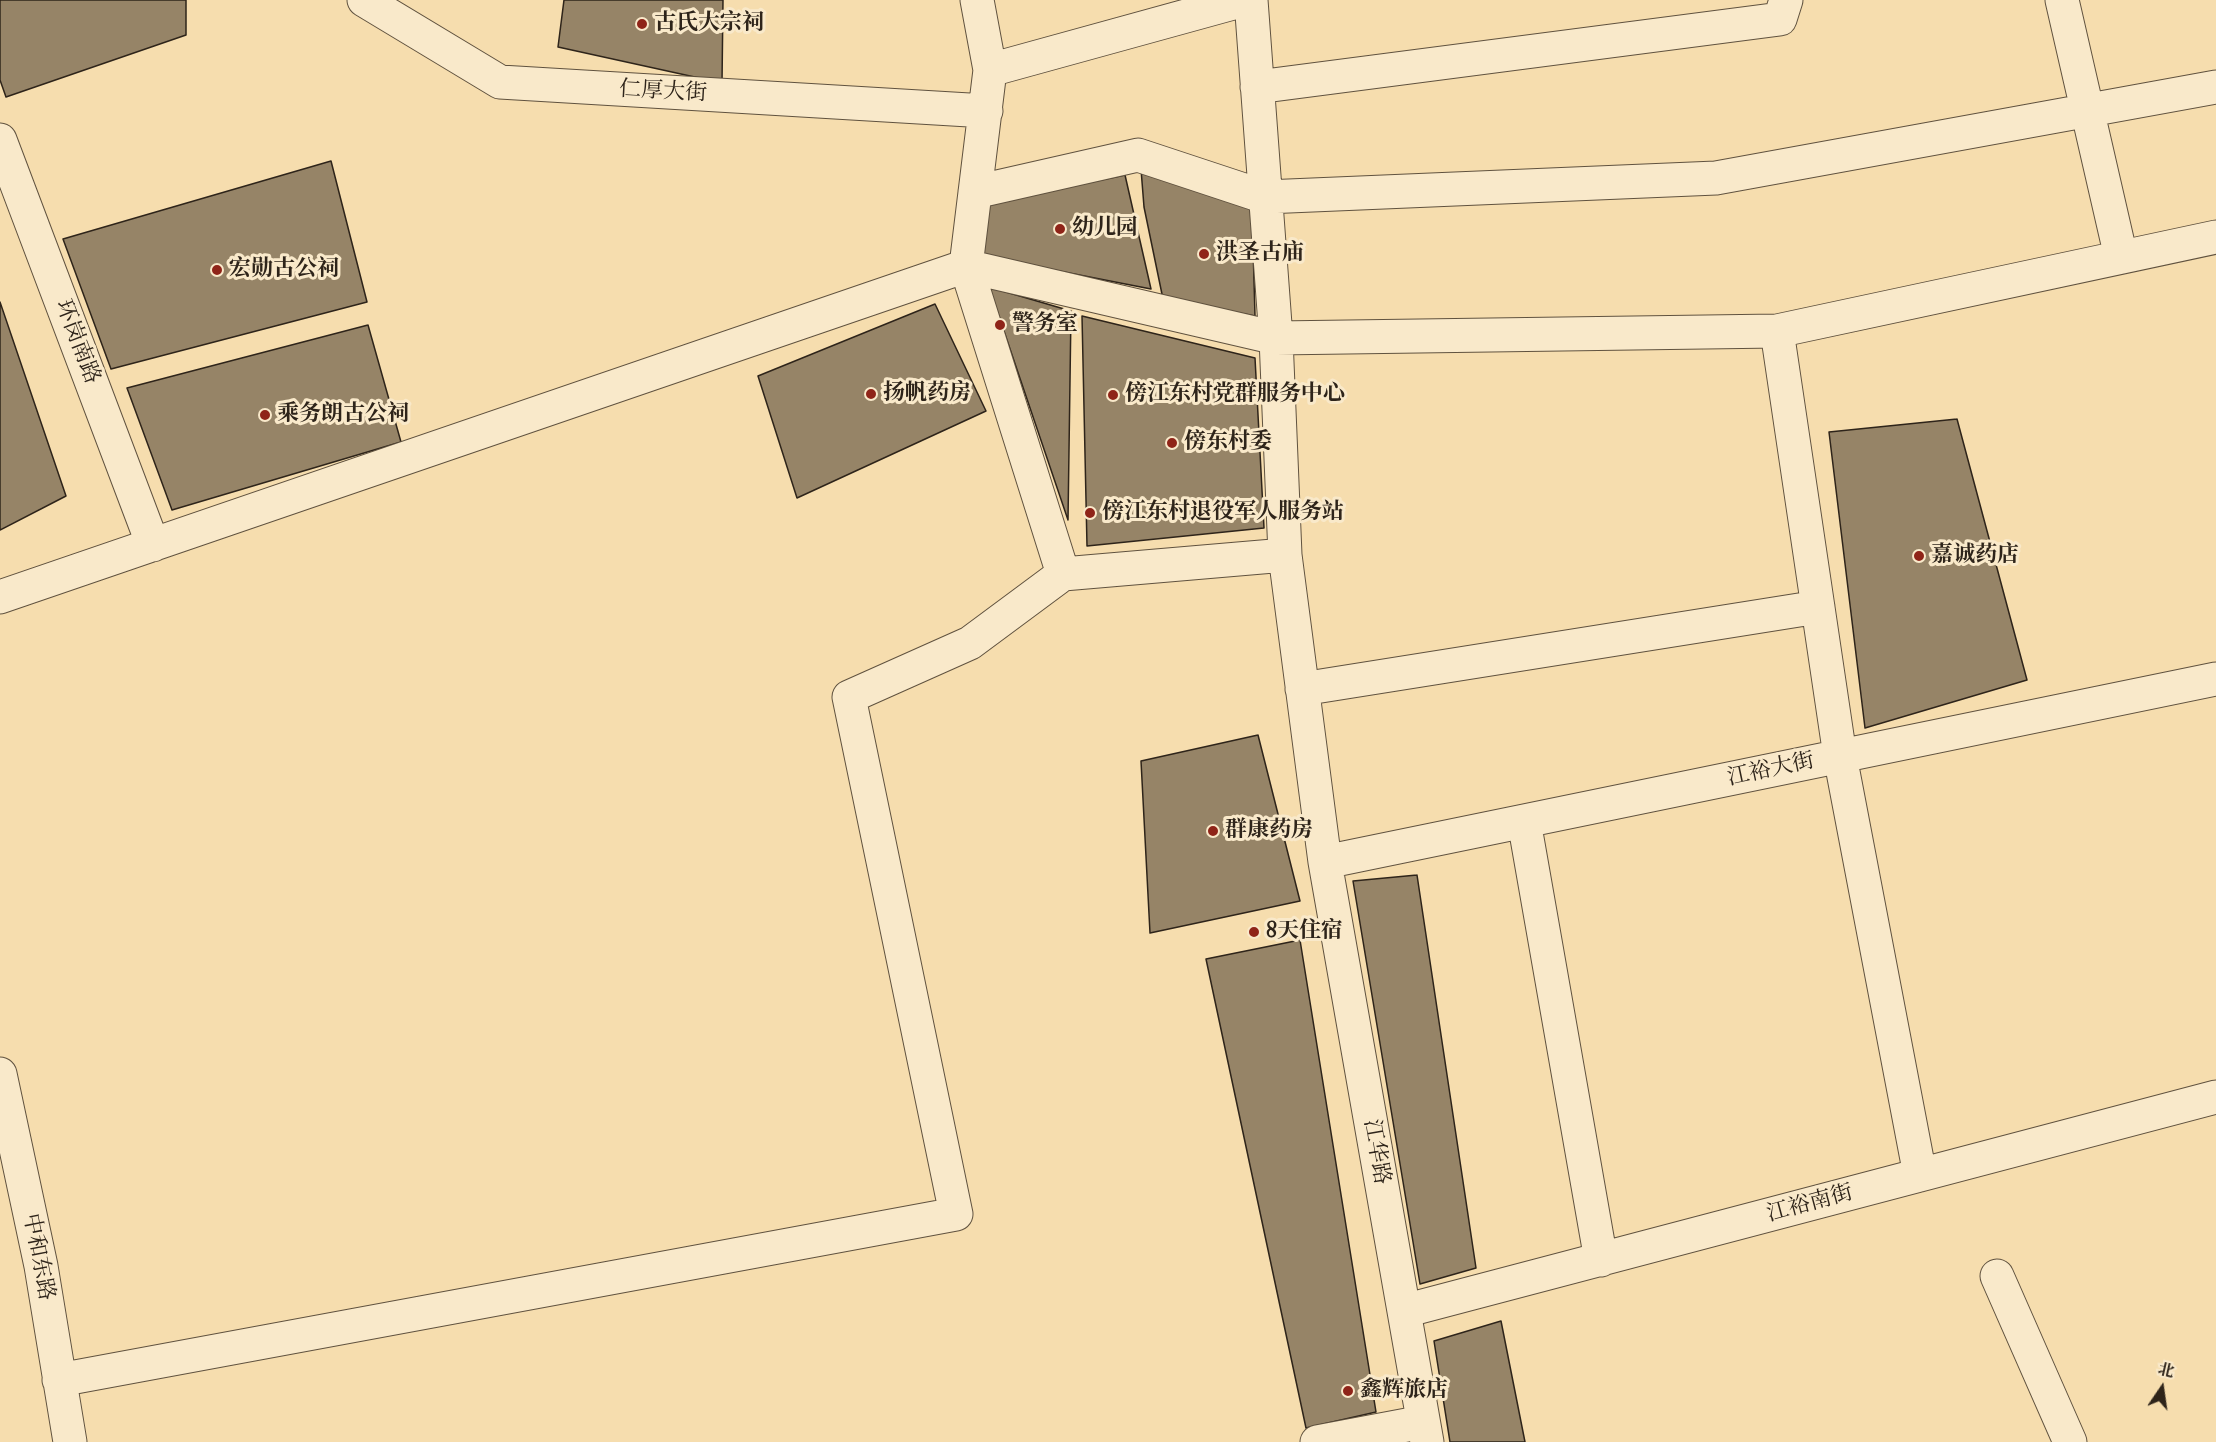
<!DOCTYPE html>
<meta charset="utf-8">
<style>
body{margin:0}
#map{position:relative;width:2216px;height:1442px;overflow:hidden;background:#f6ddae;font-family:"IM FELL French Canon","Noto Serif SC",serif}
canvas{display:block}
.north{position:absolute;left:2132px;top:1358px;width:60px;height:60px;-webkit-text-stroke:4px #f9e9ca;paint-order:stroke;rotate:13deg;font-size:16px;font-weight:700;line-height:24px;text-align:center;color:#2e241a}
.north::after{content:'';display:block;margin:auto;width:21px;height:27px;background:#2e241a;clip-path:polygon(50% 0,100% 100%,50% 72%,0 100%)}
</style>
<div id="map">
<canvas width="2216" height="1442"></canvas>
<div class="north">北</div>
</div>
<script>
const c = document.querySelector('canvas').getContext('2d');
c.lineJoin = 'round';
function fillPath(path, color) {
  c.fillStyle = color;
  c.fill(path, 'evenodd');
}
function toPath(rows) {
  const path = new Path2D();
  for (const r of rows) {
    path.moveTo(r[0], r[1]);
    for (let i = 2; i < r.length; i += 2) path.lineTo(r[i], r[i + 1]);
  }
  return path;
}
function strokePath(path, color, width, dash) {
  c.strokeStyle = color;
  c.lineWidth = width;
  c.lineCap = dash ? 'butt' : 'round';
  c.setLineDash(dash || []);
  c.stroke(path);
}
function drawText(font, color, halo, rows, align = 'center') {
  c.font = font + ' "IM FELL French Canon","Noto Serif SC",serif';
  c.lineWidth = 6;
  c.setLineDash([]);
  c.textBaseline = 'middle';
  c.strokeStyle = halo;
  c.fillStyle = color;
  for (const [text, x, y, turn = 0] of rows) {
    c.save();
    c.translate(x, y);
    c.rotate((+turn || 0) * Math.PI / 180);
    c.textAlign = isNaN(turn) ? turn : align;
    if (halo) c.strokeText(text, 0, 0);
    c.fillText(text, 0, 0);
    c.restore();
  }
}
const building = toPath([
 [0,0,186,0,186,35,6,97,0,80,0,0],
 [564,0,723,0,722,83,558,47,564,0],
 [331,161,367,302,111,369,63,239,331,161],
 [1141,169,1252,209,1255,316,1163,299,1144,207,1141,169],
 [1125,175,1151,289,977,255,989,203,1125,175],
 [989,287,1071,311,1068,520,989,287],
 [0,302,66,496,0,530,0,302],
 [935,304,986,411,797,498,758,376,935,304],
 [1082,316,1255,358,1264,528,1087,546,1082,316],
 [368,325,401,442,172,510,127,388,368,325],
 [1957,419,2027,680,1865,728,1829,432,1957,419],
 [1258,735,1300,901,1150,933,1141,761,1258,735],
 [1417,875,1476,1268,1420,1284,1353,881,1417,875],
 [1300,940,1376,1412,1306,1428,1206,959,1300,940],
 [1501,1321,1525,1442,1450,1442,1434,1341,1501,1321]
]);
const street = toPath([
 [364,0,500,82,986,111],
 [977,0,990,70,966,266,1063,574],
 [1251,0,1276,338,1285,555,1325,862,1427,1442],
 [2062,0,2121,257],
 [990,70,1244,0],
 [1257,87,1780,19,1786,0],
 [0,140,153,545],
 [975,192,1138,155,1265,197,1716,178,2216,87],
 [1777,331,1840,756,1920,1175],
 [0,597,966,266,1276,338,1777,331,2216,237],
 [1302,689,1818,607],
 [1524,821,1601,1260],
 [1325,862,2216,679],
 [0,1074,41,1266,70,1442],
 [1997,1276,2070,1442],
 [1404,1311,2216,1097],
 [59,1380,956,1214,849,697,970,643,1063,574,1285,555],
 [1317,1442,1423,1422]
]);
const markers = [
 [642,24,6,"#8f2418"],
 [1060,229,6,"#8f2418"],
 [1204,254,6,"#8f2418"],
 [217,270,6,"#8f2418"],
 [1000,325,6,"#8f2418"],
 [871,394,6,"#8f2418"],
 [1113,395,6,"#8f2418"],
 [265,415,6,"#8f2418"],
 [1172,443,6,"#8f2418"],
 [1090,513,6,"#8f2418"],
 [1919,556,6,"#8f2418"],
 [1213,831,6,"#8f2418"],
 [1254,932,6,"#8f2418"],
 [1348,1391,6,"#8f2418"]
];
const poiNames = [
 ["古氏大宗祠",654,24],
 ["幼儿园",1072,229],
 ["洪圣古庙",1216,254],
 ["宏勋古公祠",229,270],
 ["警务室",1012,325],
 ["扬帆药房",883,394],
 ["傍江东村党群服务中心",1125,395],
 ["乘务朗古公祠",277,415],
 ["傍东村委",1184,443],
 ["傍江东村退役军人服务站",1102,513],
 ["嘉诚药店",1931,556],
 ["群康药房",1225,831],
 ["8天住宿",1266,932],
 ["鑫辉旅店",1360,1391]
];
const streetNames = [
 ["仁厚大街",663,92,3],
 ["环岗南路",77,342,69],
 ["江裕大街",1771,770,-12],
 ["江华路",1376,1152,80],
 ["江裕南街",1810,1204,-15],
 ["中和东路",38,1257,79]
];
fillPath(building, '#968467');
strokePath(building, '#2e241a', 1.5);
strokePath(street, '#60523f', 35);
strokePath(street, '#f9e9ca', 33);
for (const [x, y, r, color] of markers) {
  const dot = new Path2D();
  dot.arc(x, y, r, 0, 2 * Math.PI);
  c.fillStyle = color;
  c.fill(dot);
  strokePath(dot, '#f9e9ca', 2);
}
drawText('bold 22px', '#2e241a', '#f9e9ca', poiNames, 'left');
drawText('22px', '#2e241a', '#f9e9ca', streetNames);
</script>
